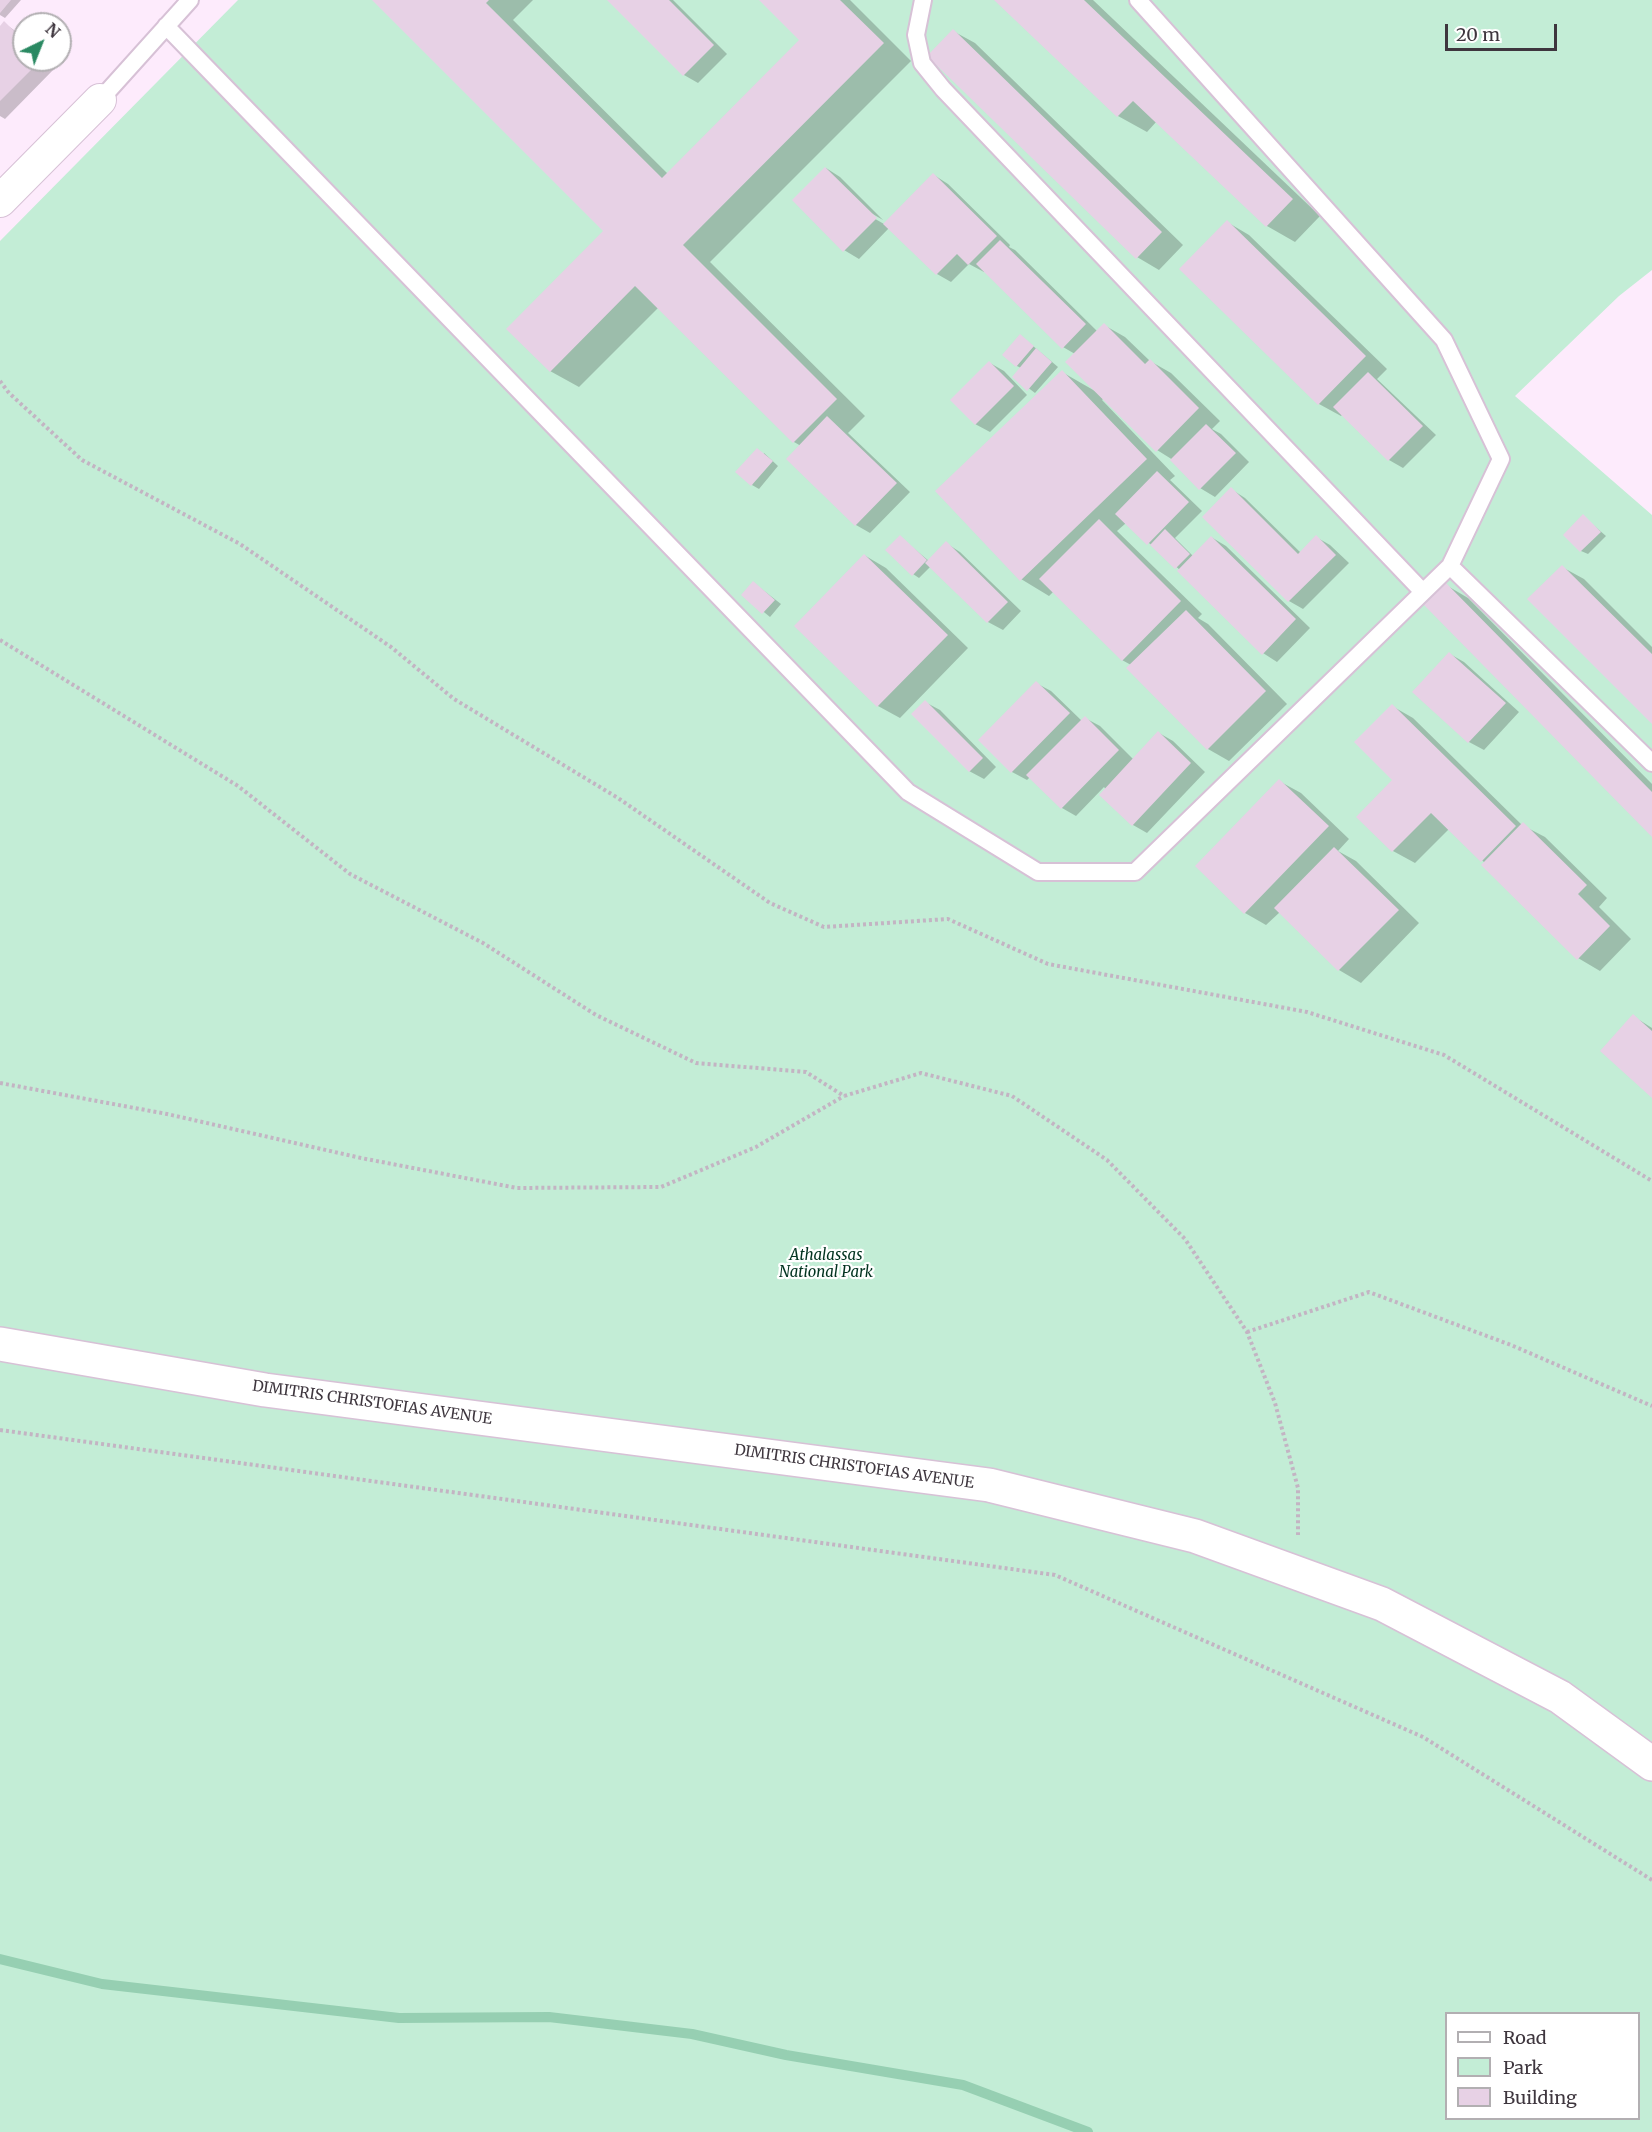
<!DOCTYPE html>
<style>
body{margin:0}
#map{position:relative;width:1652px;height:2132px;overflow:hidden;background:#fdebfc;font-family:Merriweather,serif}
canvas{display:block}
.legend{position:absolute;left:1445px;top:2012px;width:195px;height:108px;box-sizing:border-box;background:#fff;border:2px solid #b2afb2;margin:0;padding:8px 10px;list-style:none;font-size:18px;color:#3e363e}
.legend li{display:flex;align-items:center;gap:12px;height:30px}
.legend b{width:30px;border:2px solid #b2afb2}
.north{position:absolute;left:12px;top:12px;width:60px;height:60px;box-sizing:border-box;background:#fff;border:2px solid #b2afb2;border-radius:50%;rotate:43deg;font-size:16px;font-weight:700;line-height:24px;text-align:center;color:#3e363e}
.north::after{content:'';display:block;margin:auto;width:21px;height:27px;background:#2a8962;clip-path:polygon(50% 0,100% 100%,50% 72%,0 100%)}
.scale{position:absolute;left:1445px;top:24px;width:112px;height:27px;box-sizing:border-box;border:3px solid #3e363e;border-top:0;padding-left:8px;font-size:18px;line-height:21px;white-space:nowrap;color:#3e363e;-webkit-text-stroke:4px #fff;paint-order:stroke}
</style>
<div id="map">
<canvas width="1652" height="2132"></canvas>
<ul class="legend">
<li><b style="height:8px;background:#fff"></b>Road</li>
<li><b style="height:16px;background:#c3edd6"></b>Park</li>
<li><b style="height:16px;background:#e7d1e5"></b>Building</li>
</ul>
<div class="north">N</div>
<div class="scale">20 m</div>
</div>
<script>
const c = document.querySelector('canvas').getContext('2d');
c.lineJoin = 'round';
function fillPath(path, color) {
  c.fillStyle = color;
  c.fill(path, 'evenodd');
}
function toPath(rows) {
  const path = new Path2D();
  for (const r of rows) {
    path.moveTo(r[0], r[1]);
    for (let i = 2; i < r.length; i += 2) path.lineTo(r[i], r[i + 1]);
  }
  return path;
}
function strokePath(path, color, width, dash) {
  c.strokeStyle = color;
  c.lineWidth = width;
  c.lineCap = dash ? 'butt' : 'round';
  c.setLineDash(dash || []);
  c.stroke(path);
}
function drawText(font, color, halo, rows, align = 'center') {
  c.font = font + ' Merriweather,serif';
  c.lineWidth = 4.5;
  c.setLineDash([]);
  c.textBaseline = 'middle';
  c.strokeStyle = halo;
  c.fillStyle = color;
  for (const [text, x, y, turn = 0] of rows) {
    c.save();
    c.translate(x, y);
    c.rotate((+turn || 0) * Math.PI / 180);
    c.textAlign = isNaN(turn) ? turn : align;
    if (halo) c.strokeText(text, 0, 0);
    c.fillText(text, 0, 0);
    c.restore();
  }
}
const green = toPath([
 [238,0,1652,0,1652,270,1619,296,1515,396,1652,515,1652,2132,0,2132,0,241],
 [1446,2014,1638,2014,1638,2118,1446,2118]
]);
const shadow = toPath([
 [0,0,21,0,5,18,0,15],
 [374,0,533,0,513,20,668,174,801,40,761,0,850,0,911,61,710,262,865,416,848,433,910,492,870,533,856,525,801,446,794,442,659,307,579,387,550,371,605,231],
 [609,0,673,0,727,54,698,83,684,75],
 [996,0,1093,0,1320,216,1295,242,1267,226,1157,121,1147,132,1118,116],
 [4,23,24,37,24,60,47,60,55,68,5,119,0,116,0,28],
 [953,31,975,43,1183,245,1159,270,1137,257],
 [826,168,840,177,883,220,871,213,870,216,884,224,934,175,948,184,1010,245,1009,247,1015,250,1097,331,1104,325,1125,337,1150,361,1171,373,1220,421,1212,429,1221,434,1249,462,1215,497,1200,488,1173,460,1157,450,1104,398,1102,400,1175,476,1170,480,1202,511,1175,538,1193,556,1211,537,1226,546,1310,628,1277,662,1263,653,1180,570,1126,523,1117,531,1202,614,1198,618,1208,624,1287,704,1229,761,1208,749,1131,665,1122,660,1054,591,1049,596,1021,579,1062,372,1095,391,1075,354,1063,347,985,271,984,272,969,264,951,282,937,274,889,228,859,259,844,250],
 [1227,222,1249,235,1387,369,1377,379,1436,435,1403,468,1389,460,1343,414,1341,416,1319,404],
 [1020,335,1058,367,1035,393,1014,377,1021,368,1017,366],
 [990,363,1004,371,1027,395,990,432,975,424],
 [764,453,778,466,759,489,752,485],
 [1231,489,1245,498,1301,553,1316,537,1330,545,1349,563,1303,609,1289,601,1204,517],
 [1583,516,1606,536,1588,554,1581,551],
 [900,537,929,561,946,543,960,552,1021,611,1003,630,988,622,931,566,919,578,913,574],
 [864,555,886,568,968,648,900,718,878,706,796,626],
 [1562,567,1584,579,1652,647,1652,722],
 [754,583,781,604,770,617,743,595],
 [1446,585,1468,598,1652,784,1652,835],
 [1450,654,1464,662,1519,712,1484,750,1469,742,1414,692],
 [1036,683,1051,691,1082,721,1085,718,1100,726,1134,760,1159,733,1173,741,1205,772,1147,833,1133,825,1104,787,1076,816,1062,808,1030,777,1027,780,1012,772,980,740],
 [925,702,940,710,996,767,984,779,969,771],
 [1392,706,1413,718,1522,825,1545,837,1607,898,1599,907,1631,939,1600,971,1578,958,1485,863,1449,829,1415,863,1393,851,1358,817,1394,780],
 [1279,781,1301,793,1349,839,1338,851,1356,861,1419,923,1361,983,1339,970,1280,912,1266,925,1245,913],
 [1633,1016,1652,1028,1652,1096]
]);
const stream = toPath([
 [0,1959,102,1984,399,2018,549,2017,692,2034,786,2055,963,2085,1088,2132]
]);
const building = toPath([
 [0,0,11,0,0,13],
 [372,0,489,0,486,3,662,178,799,40,759,0,840,0,884,43,683,245,837,399,793,443,635,286,550,372,506,329,603,231],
 [607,0,669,0,714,45,683,76],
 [994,0,1084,0,1293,199,1266,227,1133,101,1117,117],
 [4,21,24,41,24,60,41,60,0,101,0,26],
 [953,29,1162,232,1136,259,927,56],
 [825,167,877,218,843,252,792,200],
 [933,173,997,236,968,265,957,254,936,275,883,224],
 [1227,220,1366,356,1318,405,1179,269],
 [1000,240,1086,324,1062,349,976,264],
 [1104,323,1145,364,1150,359,1199,408,1156,452,1065,362],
 [1020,334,1034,346,1016,367,1002,355],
 [1036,348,1052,362,1027,391,1012,377],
 [989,361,1014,386,975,425,950,400],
 [1062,370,1147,459,1020,581,935,491],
 [1368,372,1423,426,1388,461,1333,407],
 [827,416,897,483,855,526,786,459],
 [1206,424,1236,453,1199,490,1170,460],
 [757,448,773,461,751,486,735,472],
 [1157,471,1189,502,1147,545,1115,514],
 [1231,487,1298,554,1316,535,1336,555,1288,602,1202,517],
 [1583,514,1601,532,1580,552,1563,535],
 [1099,519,1181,601,1122,661,1039,579],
 [1165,529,1190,554,1175,569,1150,545],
 [900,535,927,560,912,576,885,550],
 [1211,536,1296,619,1262,655,1177,571],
 [946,541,1008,602,987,623,925,563],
 [864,554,948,635,877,707,794,626],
 [1562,565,1652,654,1652,724,1527,599],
 [753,581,775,600,762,614,741,595],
 [1446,583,1652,792,1652,837,1424,605],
 [1186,610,1266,691,1207,750,1126,668],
 [1449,652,1506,703,1468,743,1412,692],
 [1036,681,1070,713,1011,773,978,740],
 [925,700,983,758,969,772,911,714],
 [1392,704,1516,826,1481,862,1431,813,1392,852,1356,817,1392,780,1354,742],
 [1085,716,1119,750,1061,809,1026,775],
 [1158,731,1191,763,1132,826,1099,795],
 [1279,779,1329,826,1244,914,1195,866],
 [1523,822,1587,885,1578,894,1610,926,1577,960,1481,865],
 [1334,847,1399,910,1338,971,1274,908],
 [1633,1014,1652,1031,1652,1098,1600,1051]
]);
const path = toPath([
 [0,381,9,393,82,460,240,544,391,647,454,699,618,798,770,903,824,927,948,919,1048,964,1307,1012,1444,1055,1652,1181],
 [0,640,238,786,350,874,483,943,596,1015,696,1063,806,1072,844,1096,921,1073,1012,1096,1107,1160,1185,1239,1247,1332,1275,1403,1298,1488,1298,1535],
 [0,1083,167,1114,361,1158,517,1188,661,1187,756,1147,844,1096],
 [1247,1332,1369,1292,1511,1345,1652,1406],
 [0,1430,1055,1575,1423,1737,1652,1880]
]);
const service = toPath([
 [923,0,916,35,922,63,943,89,1423,592],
 [166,26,908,792,1038,872,1135,872,1450,566,1501,459,1444,340,1138,0],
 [100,100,190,0],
 [1450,566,1652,763]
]);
const minor = toPath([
 [0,201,100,100]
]);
const secondary = toPath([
 [0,1344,265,1390,989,1485,1195,1536,1382,1604,1560,1697,1652,1764]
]);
const parkNames = [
 ["Athalassas",826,1256],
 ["National Park",826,1273]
];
const streetNames = [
 ["DIMITRIS CHRISTOFIAS AVENUE",372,1403,8],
 ["DIMITRIS CHRISTOFIAS AVENUE",854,1467,8]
];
fillPath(green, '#c3edd6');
fillPath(shadow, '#0003');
strokePath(stream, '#96cfb2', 10);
fillPath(building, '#e7d1e5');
strokePath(service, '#d7c1d6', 20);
strokePath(minor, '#d7c1d6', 34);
strokePath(secondary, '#d7c1d6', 36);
strokePath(path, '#c3b4c3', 4, [3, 3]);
strokePath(service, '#fff', 16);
strokePath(minor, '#fff', 32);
strokePath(secondary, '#fff', 33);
drawText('italic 15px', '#023320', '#fff', parkNames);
drawText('15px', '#3e363e', '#fff', streetNames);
</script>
